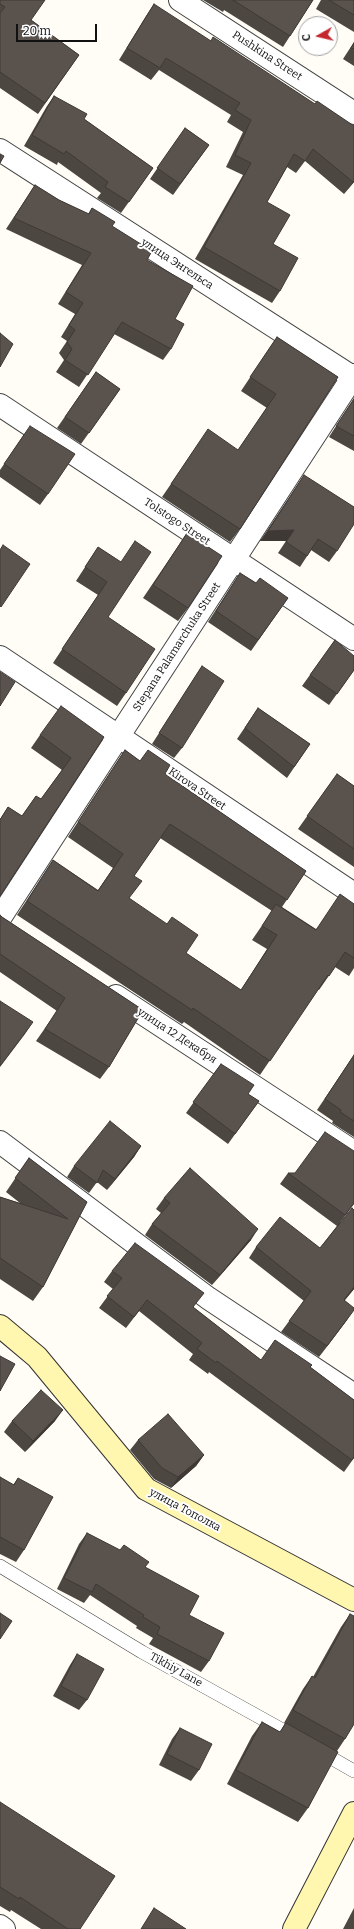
<!DOCTYPE html>
<meta charset="utf-8">
<style>
body{margin:0}
#map{position:relative;width:354px;height:1929px;overflow:hidden;background:#fffdf5;font-family:Bitter,serif}
canvas{display:block}
.north{position:absolute;left:298px;top:16px;width:40px;height:40px;box-sizing:border-box;background:#fff;border:1px solid #a0a0a0;border-radius:50%;rotate:262deg;font-size:11px;font-weight:700;line-height:16px;text-align:center;color:#111}
.north::after{content:'';display:block;margin:auto;width:14px;height:18px;background:#c4262e;clip-path:polygon(50% 0,100% 100%,50% 72%,0 100%)}
.scale{position:absolute;left:16px;top:24px;width:81px;height:18px;box-sizing:border-box;border:2px solid #111;border-top:0;padding-left:5px;font-size:12px;line-height:14px;white-space:nowrap;color:#111;-webkit-text-stroke:3px #fff;paint-order:stroke}
</style>
<div id="map">
<canvas width="354" height="1929"></canvas>
<div class="north">С</div>
<div class="scale">20 m</div>
</div>
<script>
const c = document.querySelector('canvas').getContext('2d');
c.lineJoin = 'round';
function toPath(rows) {
  const path = new Path2D();
  for (const r of rows) {
    path.moveTo(r[0], r[1]);
    for (let i = 2; i < r.length; i += 2) path.lineTo(r[i], r[i + 1]);
  }
  return path;
}
function strokePath(path, color, width, dash) {
  c.strokeStyle = color;
  c.lineWidth = width;
  c.lineCap = dash ? 'butt' : 'round';
  c.setLineDash(dash || []);
  c.stroke(path);
}
function fillPath(path, color) {
  c.fillStyle = color;
  c.fill(path, 'evenodd');
}
function drawText(font, color, halo, rows, align = 'center') {
  c.font = font + ' Bitter,serif';
  c.lineWidth = 4;
  c.setLineDash([]);
  c.textBaseline = 'middle';
  c.strokeStyle = halo;
  c.fillStyle = color;
  for (const [text, x, y, turn = 0] of rows) {
    c.save();
    c.translate(x, y);
    c.rotate((+turn || 0) * Math.PI / 180);
    c.textAlign = isNaN(turn) ? turn : align;
    if (halo) c.strokeText(text, 0, 0);
    c.fillText(text, 0, 0);
    c.restore();
  }
}
const lane = toPath([
 [0,1566,142,1652,297,1738],
 [319,1751,354,1771]
]);
const street = toPath([
 [180,0,354,113],
 [0,150,354,378],
 [0,405,354,639],
 [0,657,354,894],
 [0,918,354,375],
 [116,996,354,1152],
 [0,1142,208,1298,354,1395],
 [0,1926,4,1929]
]);
const secondary = toPath([
 [0,1326,37,1357,146,1489,354,1600],
 [294,1929,354,1813]
]);
const wall = toPath([
 [0,0,31,20,79,55,38,114,0,88],
 [203,0,313,0,283,47,224,10,223,12],
 [321,0,354,0,354,32,316,9],
 [154,4,354,182,344,194,305,161,296,173,287,167,267,202,280,291,272,303,195,259,243,175,226,167,243,132,227,122,231,115,159,70,151,80,119,60,146,16],
 [354,42,354,66,343,59],
 [54,96,84,119,153,168,121,213,97,198,101,193,58,162,57,165,24,146,47,106],
 [185,128,209,145,173,195,150,179],
 [35,185,59,200,88,214,92,208,147,260,175,319,171,349,163,360,114,334,79,387,56,372,64,360,59,353,67,341,61,337,75,314,58,304,82,265,6,229],
 [277,337,338,377,240,529,230,542,162,497,199,443,238,450,267,408,241,391],
 [96,372,120,389,81,444,57,428],
 [354,398,354,451,329,437],
 [23,436,48,494,40,505,0,477,0,470],
 [304,475,337,551,329,562,311,550,300,567,278,553,286,541,260,541],
 [187,533,188,608,178,621,143,598],
 [98,547,120,562,108,617,126,693,117,706,53,663,98,595,76,581],
 [240,573,256,583,288,598,251,651,208,622],
 [335,640,354,670,329,705,302,686],
 [202,666,182,748,174,758,152,744],
 [258,708,310,744,287,778,237,739],
 [40,735,104,737,0,896,0,819,8,807,22,816,36,796,41,799,62,770,31,748],
 [125,750,140,761,165,774,306,871,282,907,316,929,354,904,354,968,349,976,335,967,319,990,318,989,260,1075,184,1022,182,1024,17,915,53,860,98,890,113,868,68,837],
 [160,838,272,911,252,940,267,949,241,990,186,953,129,898,134,876],
 [337,774,354,786,354,867,298,829],
 [0,915,2,917,143,1010,109,1067,100,1079,36,1041,57,1011,0,972],
 [354,1055,354,1137,332,1123,333,1121,317,1110],
 [221,1064,248,1094,259,1101,228,1144,186,1113],
 [141,1146,134,1157,107,1190,97,1182,89,1193,67,1177,74,1166],
 [354,1151,354,1204,339,1224,354,1210,354,1289,344,1301,347,1320,319,1357,281,1332,304,1301,249,1258,256,1247,320,1248,337,1226,280,1184,288,1173,295,1173],
 [29,1158,87,1202,43,1287,33,1301,0,1279,0,1197,20,1203,6,1192],
 [164,1198,251,1240,212,1285,145,1235,152,1224,161,1213,156,1209],
 [112,1271,194,1308,261,1360,310,1367,354,1400,354,1458,344,1472,209,1372,208,1374,189,1360,193,1354,139,1311,126,1328,99,1308,113,1289,104,1282],
 [12,1421,55,1421,25,1452,4,1432],
 [138,1440,204,1455,196,1466,171,1488,154,1479,130,1450],
 [0,1477,13,1485,18,1478,24,1550,16,1562,0,1554],
 [87,1533,145,1567,189,1615,209,1661,201,1672,149,1644,153,1638,136,1628,137,1626,90,1595,84,1603,57,1589,79,1544],
 [350,1614,345,1739,337,1751,308,1808,298,1822,227,1784,252,1736,262,1722,280,1732,285,1723,284,1723,303,1689,312,1676,313,1677,341,1627],
 [77,1654,87,1700,79,1710,53,1696,70,1665],
 [180,1728,199,1770,191,1781,159,1765,172,1739],
 [0,1802,80,1929,41,1929,11,1910,10,1912,0,1906],
 [354,1908,354,1929,343,1929]
]);
const shadedWall = toPath([
 [354,180,354,182,344,194,353,182],
 [294,530,287,541,260,541,268,531],
 [33,1022,25,1034,0,1067,0,1066],
 [141,1146,134,1157,107,1190,115,1179],
 [258,1229,251,1240,212,1285,220,1275],
 [354,1287,354,1289,336,1311,344,1300],
 [354,1310,347,1320,319,1357,327,1346],
 [63,1410,55,1421,25,1452,33,1441],
 [204,1455,196,1466,171,1488,178,1477]
]);
const building = toPath([
 [0,0,45,0,31,20,79,55,45,103,0,72,0,13,5,7,0,4,0,0],
 [233,0,313,0,290,36,233,0],
 [329,0,354,0,354,15,329,0],
 [154,4,211,41,213,37,315,104,317,101,354,126,354,180,353,182,313,149,305,161,294,154,267,202,290,215,273,244,298,258,280,291,204,247,251,163,235,155,251,120,235,110,240,103,166,58,160,68,127,48,154,4],
 [354,43,354,49,351,48,354,43],
 [54,96,87,114,84,119,153,168,129,202,105,187,108,182,66,151,64,154,32,135,54,96],
 [185,128,209,145,180,184,157,168,185,128],
 [0,154,4,156,0,163,0,154],
 [35,185,59,200,89,214,92,208,115,222,112,226,152,251,147,260,193,286,175,319,184,324,171,349,122,322,88,375,65,360,72,349,67,342,75,330,69,325,83,303,66,292,91,253,14,218,35,185],
 [0,333,13,344,0,367,0,333],
 [277,337,338,377,240,529,171,484,208,429,238,450,276,394,250,377,277,337],
 [96,372,120,389,89,433,65,417,96,372],
 [354,399,354,436,336,426,354,399],
 [30,426,75,454,48,494,4,464,30,426],
 [304,475,354,507,354,524,337,551,318,539,307,556,286,542,294,530,268,531,304,475],
 [187,533,222,556,188,608,153,585,187,533],
 [135,541,151,552,108,617,155,649,126,693,62,649,107,582,85,567,98,547,121,562,135,541],
 [3,545,30,564,1,607,0,606,0,550,3,545],
 [240,573,256,583,260,578,288,598,258,640,216,611,240,573],
 [335,640,354,656,354,670,337,694,310,675,335,640],
 [202,666,224,681,182,748,159,733,202,666],
 [0,672,15,682,0,706,0,672],
 [61,706,104,737,0,896,0,820,8,807,22,816,36,796,41,799,71,758,40,735,61,706],
 [258,708,310,744,294,767,245,728,258,708],
 [125,750,140,761,148,750,170,765,165,774,306,871,287,900,170,824,134,876,142,881,129,898,167,924,172,917,198,935,186,953,241,990,277,935,262,926,276,904,316,930,340,894,354,904,354,958,345,952,329,976,328,975,270,1061,193,1008,192,1010,27,901,53,860,98,891,123,854,78,822,125,750],
 [337,774,354,786,354,849,307,816,337,774],
 [0,915,2,917,143,1010,109,1067,45,1029,65,998,0,954,0,915],
 [0,1001,33,1022,0,1066,0,1001],
 [354,1055,354,1121,340,1112,341,1110,325,1099,354,1055],
 [221,1064,254,1085,248,1094,259,1101,235,1134,193,1102,221,1064],
 [110,1121,141,1146,115,1179,103,1170,97,1183,74,1166,110,1121],
 [325,1132,354,1151,354,1203,345,1215,288,1173,295,1173,325,1132],
 [29,1158,87,1202,43,1287,0,1258,0,1197,68,1219,15,1178,29,1158],
 [190,1168,258,1229,220,1275,152,1224,170,1203,164,1198,190,1168],
 [352,1208,354,1210,354,1287,344,1300,354,1308,354,1310,327,1346,289,1321,311,1291,256,1247,280,1217,320,1248,352,1208],
 [135,1243,204,1293,193,1307,261,1360,275,1340,312,1365,310,1367,354,1400,354,1457,352,1460,217,1361,216,1363,197,1349,202,1343,147,1300,134,1317,107,1296,122,1278,112,1271,135,1243],
 [0,1356,15,1364,0,1391,0,1356],
 [41,1390,63,1410,33,1441,12,1421,41,1390],
 [168,1414,204,1455,178,1477,162,1468,138,1440,168,1414],
 [0,1477,14,1485,18,1478,53,1497,24,1550,0,1537,0,1477],
 [87,1533,120,1550,124,1545,149,1562,145,1567,199,1596,189,1615,224,1633,209,1661,157,1634,160,1627,143,1617,144,1615,96,1584,92,1592,64,1578,87,1533],
 [0,1613,12,1621,0,1639,0,1613],
 [350,1614,354,1616,354,1724,345,1739,293,1710,312,1676,315,1678,350,1614],
 [77,1654,104,1669,87,1700,61,1686,77,1654],
 [262,1722,280,1732,286,1723,338,1752,308,1808,236,1770,262,1722],
 [180,1728,212,1744,199,1770,167,1754,180,1728],
 [0,1802,115,1876,80,1929,68,1929,20,1897,19,1899,0,1887,0,1802],
 [154,1908,186,1929,141,1929,154,1908]
]);
const streetNames = [
 ["Pushkina Street",267,56,33],
 ["улица Энгельса",177,264,33],
 ["Tolstogo Street",177,522,33],
 ["Stepana Palamarchuka Street",177,647,-57],
 ["Kirova Street",197,789,34],
 ["улица 12 Декабря",177,1036,33],
 ["улица Тополка",185,1510,28],
 ["Tikhiy Lane",176,1670,29]
];
strokePath(lane, '#444', 14);
strokePath(street, '#444', 24);
strokePath(secondary, '#333', 24);
strokePath(lane, '#fff', 13);
strokePath(street, '#fff', 22);
strokePath(secondary, '#fff6b0', 22);
fillPath(wall, '#4d4742');
fillPath(shadedWall, '#3f3936');
fillPath(building, '#5a524d');
strokePath(building, '#3f3936', 1);
drawText('11px', '#111', '#fff', streetNames);
</script>
